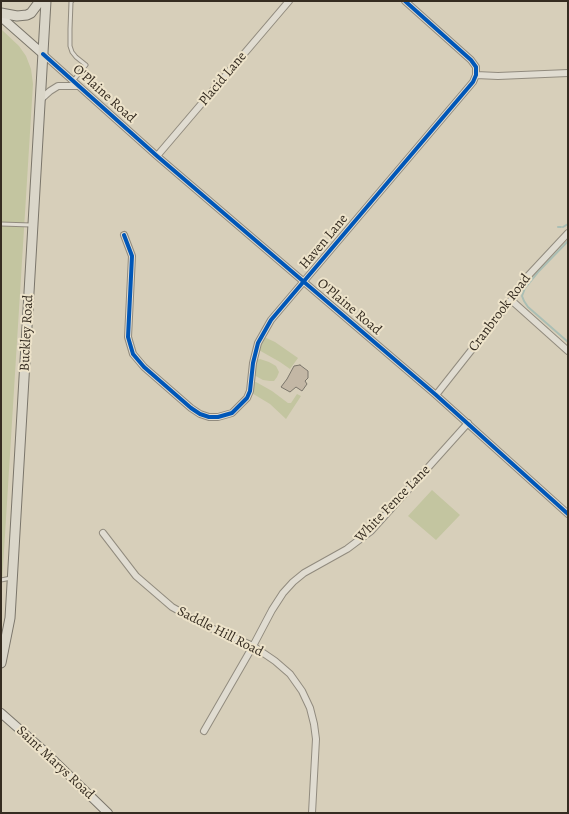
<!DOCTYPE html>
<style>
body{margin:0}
#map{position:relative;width:569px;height:814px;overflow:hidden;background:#d7cfba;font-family:Alegreya,serif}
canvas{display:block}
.frame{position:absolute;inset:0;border:2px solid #352c21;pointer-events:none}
</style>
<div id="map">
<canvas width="569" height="814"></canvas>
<div class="frame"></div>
</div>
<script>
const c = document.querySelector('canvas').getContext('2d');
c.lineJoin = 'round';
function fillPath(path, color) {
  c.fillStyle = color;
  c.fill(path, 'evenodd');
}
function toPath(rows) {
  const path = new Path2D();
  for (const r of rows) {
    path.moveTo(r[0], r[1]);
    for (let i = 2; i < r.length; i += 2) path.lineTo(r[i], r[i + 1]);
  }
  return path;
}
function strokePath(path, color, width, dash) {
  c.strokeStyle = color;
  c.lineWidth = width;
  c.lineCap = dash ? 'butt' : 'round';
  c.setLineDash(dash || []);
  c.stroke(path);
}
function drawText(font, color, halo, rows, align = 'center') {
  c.font = font + ' Alegreya,serif';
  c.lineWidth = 4;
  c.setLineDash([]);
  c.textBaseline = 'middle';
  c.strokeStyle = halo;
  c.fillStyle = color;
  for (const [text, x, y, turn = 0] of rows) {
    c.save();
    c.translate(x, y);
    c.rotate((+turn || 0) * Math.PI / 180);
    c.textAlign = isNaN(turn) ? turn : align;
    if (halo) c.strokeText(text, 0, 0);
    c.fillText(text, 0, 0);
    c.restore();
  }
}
const green = toPath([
 [1,29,19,46,26,56,31,69,33,84,1,599],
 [262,336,275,342,298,358,290,369,280,362,257,349],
 [260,359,269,362,276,366,279,372,277,377,274,381,270,381,263,380,252,374,254,360],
 [252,382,256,382,272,391,288,403,291,403,297,394,301,396,286,419,270,404,250,392],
 [432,490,460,515,436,540,408,516]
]);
const stream = toPath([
 [558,227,561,227],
 [563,227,568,224],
 [568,241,538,272,525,288,522,296,524,301,528,307,568,342]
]);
const building = toPath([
 [300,365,308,371,308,378,305,381,307,384,302,391,296,387,290,392,281,387,287,379,294,366,300,365]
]);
const lane = toPath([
 [72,1,71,2,70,29,70,46,72,52,76,57,86,65,73,81],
 [1,224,31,225],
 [1,580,11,578]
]);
const street = toPath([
 [43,54,157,156,436,395,568,514],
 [476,75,498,76,568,73],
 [40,100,50,91,58,86,78,86],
 [157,156,289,1],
 [124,235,132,256,128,337,133,354,144,367,191,408,200,414,209,417,218,417,232,413,247,398,250,391,253,363,258,343,271,320,473,82,476,75,476,67,471,60,405,1],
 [511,300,568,351],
 [436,395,511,300,526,278,568,233],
 [103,533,136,576,172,607,204,625,253,646,275,661,290,674,302,691,310,708,314,724,316,739,312,813],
 [204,731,253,646,272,610,283,593,293,582,304,573,347,549,371,531,468,423]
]);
const secondary = toPath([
 [1,17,43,54],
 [1,713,43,750,108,813]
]);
const primary = toPath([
 [1,13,17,16,27,15,31,13,40,1],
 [1,663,10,618,46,1]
]);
const cycleway = toPath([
 [43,54,157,156,436,395,568,514],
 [124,235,132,256,128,337,133,354,144,367,191,408,200,414,209,417,218,417,232,413,247,398,250,391,253,363,258,343,271,320,473,82,476,75,476,67,471,60,405,1]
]);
const streetNames = [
 ["Placid Lane",223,79,-50],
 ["O'Plaine Road",104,94,42],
 ["Haven Lane",324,242,-50],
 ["O'Plaine Road",349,307,40],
 ["Cranbrook Road",500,313,-53],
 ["Buckley Road",27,333,-87],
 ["White Fence Lane",393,504,-46],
 ["Saddle Hill Road",220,632,27],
 ["Saint Marys Road",55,763,43]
];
fillPath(green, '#c3c5a0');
strokePath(stream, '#aabeb4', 2);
fillPath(building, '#c3b7a5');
strokePath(building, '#7a756a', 1);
strokePath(lane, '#918b7e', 5);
strokePath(street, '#918b7e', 8);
strokePath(secondary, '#7a756a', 10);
strokePath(primary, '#7a756a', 11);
strokePath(lane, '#e0dcd1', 3);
strokePath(street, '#e0dcd1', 6);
strokePath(secondary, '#e0dcd1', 8);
strokePath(primary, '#dad6c9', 9);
strokePath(cycleway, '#0057b8', 4);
drawText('14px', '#352c21', '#ede3ca', streetNames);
</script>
